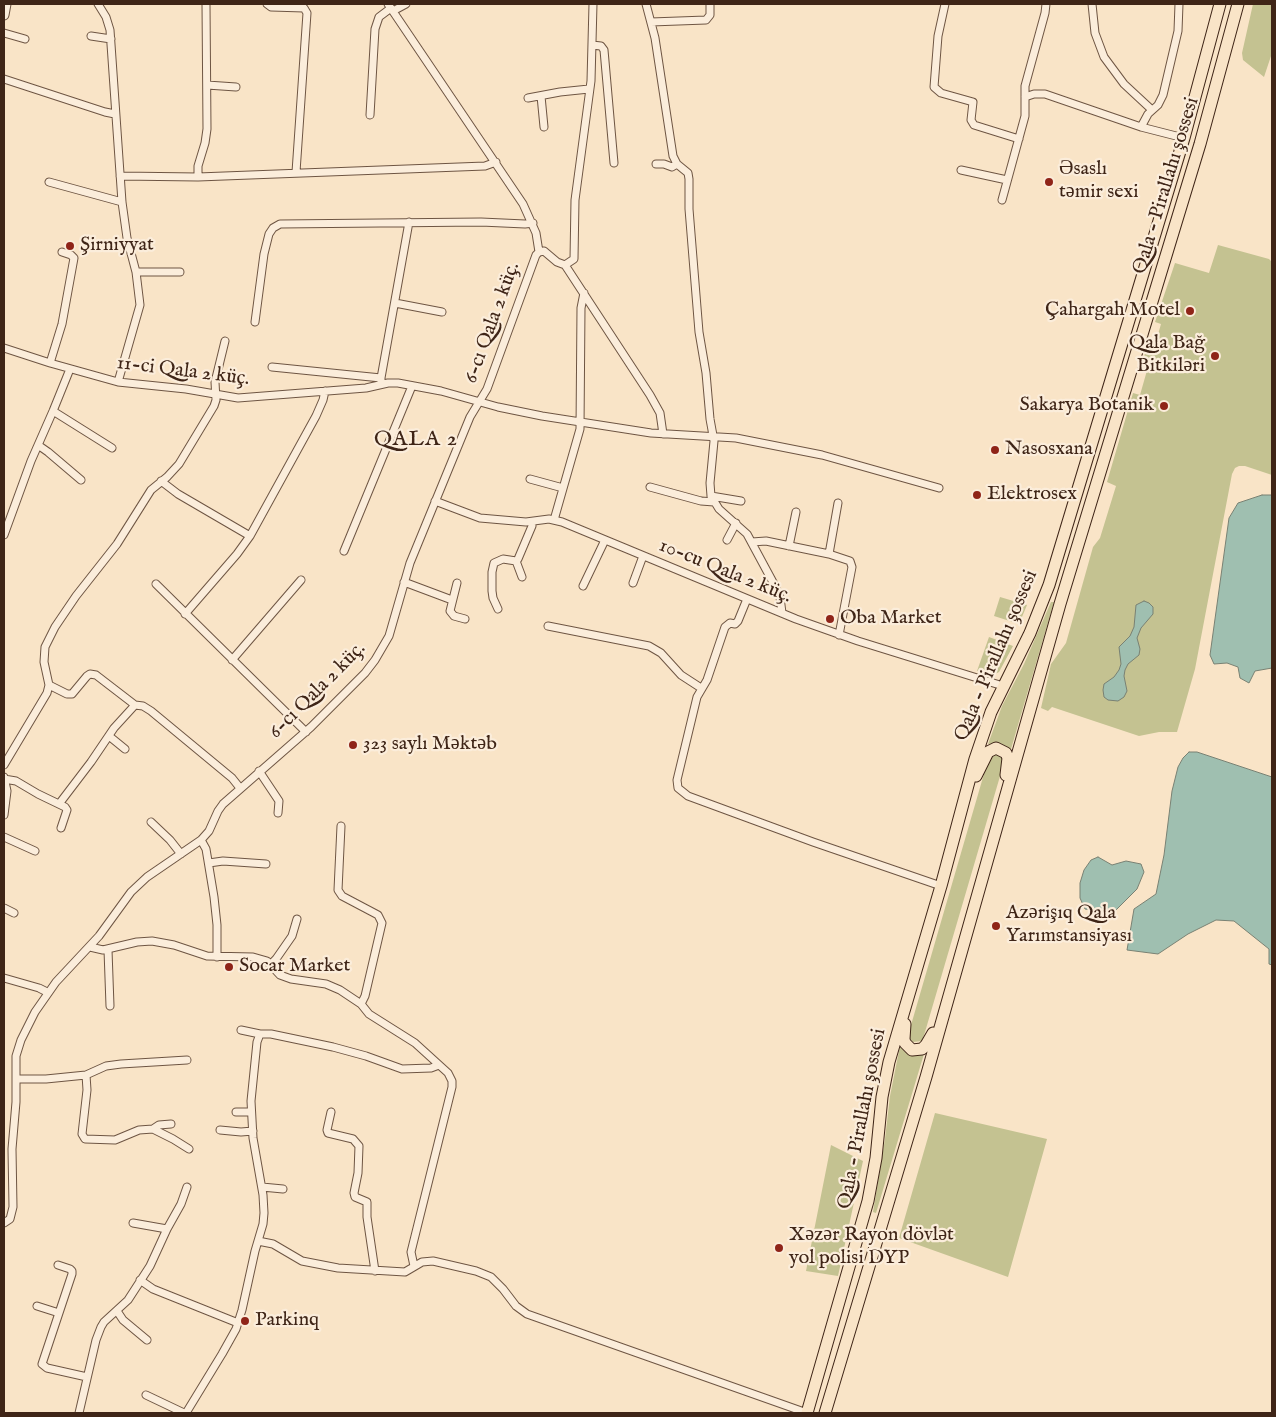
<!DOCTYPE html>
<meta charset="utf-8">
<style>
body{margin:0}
#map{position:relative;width:1276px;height:1417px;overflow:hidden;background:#f9e4c7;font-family:"IM FELL English",serif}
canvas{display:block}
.frame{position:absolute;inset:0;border:5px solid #3f2517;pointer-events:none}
</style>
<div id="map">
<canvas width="1276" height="1417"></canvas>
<div class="frame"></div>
</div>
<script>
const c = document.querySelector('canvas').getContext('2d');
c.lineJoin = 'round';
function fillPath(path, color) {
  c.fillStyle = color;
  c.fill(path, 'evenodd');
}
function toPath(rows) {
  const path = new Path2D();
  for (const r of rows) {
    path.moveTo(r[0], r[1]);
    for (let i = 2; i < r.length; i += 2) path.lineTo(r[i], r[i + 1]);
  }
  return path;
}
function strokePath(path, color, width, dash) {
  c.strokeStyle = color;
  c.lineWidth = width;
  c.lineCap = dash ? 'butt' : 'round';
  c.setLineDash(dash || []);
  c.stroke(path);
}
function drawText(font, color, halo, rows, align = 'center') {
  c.font = font + ' "IM FELL English",serif';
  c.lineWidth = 4.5;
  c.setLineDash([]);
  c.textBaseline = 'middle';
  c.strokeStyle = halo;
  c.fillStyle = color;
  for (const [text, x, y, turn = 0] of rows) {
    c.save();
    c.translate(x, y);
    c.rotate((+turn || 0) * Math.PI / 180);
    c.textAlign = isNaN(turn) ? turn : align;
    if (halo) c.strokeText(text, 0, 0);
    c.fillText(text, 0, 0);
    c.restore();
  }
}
const green = toPath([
 [1253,4,1272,4,1272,53,1264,77,1243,60,1242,53],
 [1218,245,1269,259,1272,262,1272,475,1245,466,1239,466,1235,468,1232,474,1195,669,1177,732,1159,732,1139,736,1052,707,1048,711,1041,708,1051,664,1066,643,1093,547,1100,538,1116,486,1107,482,1133,393,1140,395,1148,367,1142,364,1146,350,1153,352,1161,324,1155,322,1175,263,1209,273],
 [1000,597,1027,605,1019,624,994,616],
 [1051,602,1054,602,1011,749,1000,743,988,744,1002,706,1024,664],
 [989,637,1013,646,999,672,993,675,977,671],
 [994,754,1002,756,1004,760,1003,766,925,1032,922,1041,913,1042,908,1037,909,1032,988,760],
 [900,1046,904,1051,910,1055,918,1056,924,1054,876,1213,873,1212,885,1139,890,1096],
 [935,1113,1047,1139,1008,1277,899,1238],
 [831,1145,863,1161,838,1276,806,1271]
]);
const water = toPath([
 [1262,495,1272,495,1272,668,1255,671,1249,683,1240,678,1238,667,1227,663,1214,664,1210,655,1229,518,1238,503,1262,495],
 [1144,601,1149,603,1153,607,1153,614,1141,628,1137,638,1140,649,1139,655,1128,664,1125,670,1124,676,1127,691,1124,697,1118,701,1108,700,1104,697,1103,690,1104,684,1114,677,1119,670,1121,664,1119,647,1130,636,1134,627,1136,605,1144,601],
 [1189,752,1197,752,1272,777,1272,965,1269,964,1269,949,1234,921,1216,920,1188,934,1158,954,1127,950,1134,909,1156,894,1164,855,1172,791,1178,767,1183,758,1189,752],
 [1098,857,1112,865,1126,861,1141,864,1144,872,1137,889,1113,913,1085,909,1080,898,1080,883,1084,870,1091,860,1098,857]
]);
const minor = toPath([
 [98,4,106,17,110,30,122,202,127,238,136,272,140,305,118,382],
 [267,4,271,7,304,8,307,13,296,172],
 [388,4,523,204,536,233,539,252],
 [646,4,655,38,673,156,677,164,688,173,689,179,689,209,699,332,706,373,710,419,714,441,710,483,711,496,719,509,747,534,775,586,780,597,782,613],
 [945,4,938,36,934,87,941,93,973,102,971,120,974,125,1019,139],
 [1092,4,1095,33,1104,57,1124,84,1152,110],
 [393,11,406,4],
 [651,22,706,20,710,15,710,4],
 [4,33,25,39],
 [91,36,111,39],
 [592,45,601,46,604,50,614,163],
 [4,79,105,112,115,114],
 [207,85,236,87],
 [541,96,544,127],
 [1025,97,1034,94,1045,94,1141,127,1184,138],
 [528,98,560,92,589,89],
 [370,115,375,29,379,17,391,8],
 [1141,127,1148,114,1158,105,1163,95,1178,31,1179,4],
 [656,164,664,164,672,167,677,164],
 [961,170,1007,180],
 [120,176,198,177,485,166,496,162],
 [198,177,198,166,205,143,207,129,206,4],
 [49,182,122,202],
 [1002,200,1025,116,1025,86,1045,13,1046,4],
 [565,265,650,395,660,413,663,434],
 [136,272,180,272],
 [395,303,442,312],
 [255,322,264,254,269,234,273,228,280,224,481,222,525,224,533,223],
 [4,348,50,363,118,382,186,389,238,398,366,388,388,383,398,383,441,391,498,407,542,416,651,433,736,438,822,455,939,488],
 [50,363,62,324,74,258,71,255,62,252],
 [272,367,381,378,381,381],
 [381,378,409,222],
 [53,411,112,448],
 [38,445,48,452,81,480],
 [530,479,563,488],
 [161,481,178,494,250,536],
 [650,487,701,501,714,502],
 [711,496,741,501],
 [435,501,480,518,526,522,549,519,562,522,796,619,858,641,1003,686],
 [554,520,580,429,581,308,584,293],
 [4,535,31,461,53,411,70,369],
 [727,540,736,523],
 [752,542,766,541,829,554,850,561,852,567,839,635],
 [789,546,796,512],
 [344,551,412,386],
 [829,554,838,503],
 [516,561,522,577],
 [404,582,452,600],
 [457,583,450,611,454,616,465,619],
 [633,583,643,556],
 [156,584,306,732],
 [583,586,605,540],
 [747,599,738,621,735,624,730,623,725,627,707,680,697,697,677,780,678,788,688,796,813,842,941,886],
 [498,609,493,598,492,591,492,572,494,563,503,559,516,561,518,559,532,526,532,522],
 [185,614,237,554,250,536,316,416,323,400,325,391],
 [548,626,649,646,661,653,681,675,701,688],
 [232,660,301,580],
 [49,685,67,694,72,694,87,676,90,674,96,675,135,705,143,706,151,711,232,778,240,788],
 [109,736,125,749],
 [4,765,47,693,49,685,44,662,45,647,55,627,76,596,117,544,151,490,167,477,179,464,214,406,216,400,215,382,225,341],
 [259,771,279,801,278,813],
 [4,777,7,791,4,815],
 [4,779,16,781,38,794,65,807,67,810,61,828],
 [59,804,91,762,114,728,135,705],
 [151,822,170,840,181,854],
 [341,826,338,890,342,896,378,915,382,923,365,996,361,1004],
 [4,837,35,851],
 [201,840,206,849,214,897,217,925,217,957],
 [209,863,223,861,266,864],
 [4,908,14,913],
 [90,947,103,950,137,942,152,941,174,945,207,956,253,957,267,961,280,975,291,979,326,984,340,990,361,1004,369,1014,415,1043,448,1073,452,1081,452,1087,411,1252,414,1266],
 [108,950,110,1006],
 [271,964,276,959,292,936,297,919],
 [4,978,39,988,47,992],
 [241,1030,260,1034],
 [86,1075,87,1090,82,1134,85,1139,115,1140,139,1130,153,1129,173,1139,189,1149],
 [16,1079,46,1079,86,1075,106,1066,121,1064,187,1060],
 [236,1112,251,1112],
 [331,1112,327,1130,328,1133,353,1139,359,1146,358,1173,354,1193,355,1197,367,1202,367,1217,375,1271],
 [153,1129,159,1125,171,1124],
 [220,1130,241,1132,253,1131],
 [262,1187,283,1189],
 [4,1223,10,1219,13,1207,12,1149,16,1102,16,1056,21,1040,35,1012,56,982,99,936,131,892,147,877,201,840,209,831,218,811,223,804,311,727,365,673,375,660,389,636,410,563,470,417,487,389,536,255,539,252,544,251,557,262,565,265,574,259,575,200,591,81,593,4],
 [133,1223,167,1229],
 [258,1241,273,1244,302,1261,338,1268,405,1272,422,1262,433,1261,476,1271,491,1277,503,1289,516,1306,527,1314,807,1413],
 [58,1265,70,1269,72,1271,72,1274,42,1364,47,1368,87,1377],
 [140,1280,153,1289,238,1323],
 [37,1306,59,1313],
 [117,1311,123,1320,147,1340],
 [146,1395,184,1413],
 [79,1413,96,1340,101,1327,104,1322,128,1300,150,1266,167,1229,181,1204,187,1187],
 [186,1413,222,1354,236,1329,242,1310,255,1251,263,1224,264,1213,263,1195,253,1138,251,1101,257,1042,260,1034,271,1034,333,1047,366,1056,402,1069,431,1068,439,1065]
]);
const tertiary = toPath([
 [4,15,6,4]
]);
const primary = toPath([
 [976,776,988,752,996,748,1006,753,1008,758,1006,775],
 [905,1024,904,1039,905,1043,912,1050,922,1049,926,1045,933,1033],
 [807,1413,868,1201,876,1158,882,1097,889,1062,941,886,975,759,991,712,1030,633,1049,585,1184,138,1220,4],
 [825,1413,926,1077,1060,604,1200,144,1238,4]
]);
const markers = [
 [1049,182,5,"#8f2418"],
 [70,246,5,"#8f2418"],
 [1190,311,5,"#8f2418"],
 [1215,356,5,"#8f2418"],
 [1164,406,5,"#8f2418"],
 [995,450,5,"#8f2418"],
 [977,495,5,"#8f2418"],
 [830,619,5,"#8f2418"],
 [353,745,5,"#8f2418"],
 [996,926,5,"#8f2418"],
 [229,967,5,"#8f2418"],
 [779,1248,5,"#8f2418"],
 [245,1321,5,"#8f2418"]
];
const poiNames = [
 ["Əsaslı",1059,170],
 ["təmir sexi",1059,193],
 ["Şirniyyat",80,246],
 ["Çahargah Motel",1180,311,"right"],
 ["Qala Bağ",1205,344,"right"],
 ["Bitkiləri",1205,367,"right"],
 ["Sakarya Botanik",1154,406,"right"],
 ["Nasosxana",1005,450],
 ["Elektrosex",987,495],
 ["Oba Market",840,619],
 ["323 saylı Məktəb",363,745],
 ["Azərişıq Qala",1006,914],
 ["Yarımstansiyası",1006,937],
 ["Socar Market",239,967],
 ["Xəzər Rayon dövlət",789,1236],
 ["yol polisi DYP",789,1259],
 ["Parkinq",255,1321]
];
const streetNames = [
 ["Qala - Pirallahı şossesi",1167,186,-73],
 ["6-cı Qala 2 küç.",493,323,-70],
 ["11-ci Qala 2 küç.",183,372,7],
 ["10-cu Qala 2 küç.",725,572,22],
 ["Qala - Pirallahı şossesi",997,656,-67],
 ["6-cı Qala 2 küç.",318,691,-45],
 ["Qala - Pirallahı şossesi",863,1119,-79]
];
const quarterNames = [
 ["QALA 2",416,440]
];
fillPath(green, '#c4c291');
fillPath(water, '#9fbfb0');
strokePath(water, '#798173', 1);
strokePath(minor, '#6e5543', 9);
strokePath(tertiary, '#6e5543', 11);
strokePath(primary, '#3f2517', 13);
strokePath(minor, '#fbeddb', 7);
strokePath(tertiary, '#fbeddb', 9);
strokePath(primary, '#f9e4c7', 11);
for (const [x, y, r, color] of markers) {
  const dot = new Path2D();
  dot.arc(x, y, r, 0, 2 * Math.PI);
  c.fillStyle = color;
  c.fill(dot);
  strokePath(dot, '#fbeddb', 2);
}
drawText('20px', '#3f2517', '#fbeddb', poiNames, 'left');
drawText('20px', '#3f2517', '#fbeddb', streetNames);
c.letterSpacing = '1px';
drawText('22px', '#3f2517', '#fbeddb', quarterNames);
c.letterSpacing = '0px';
</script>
